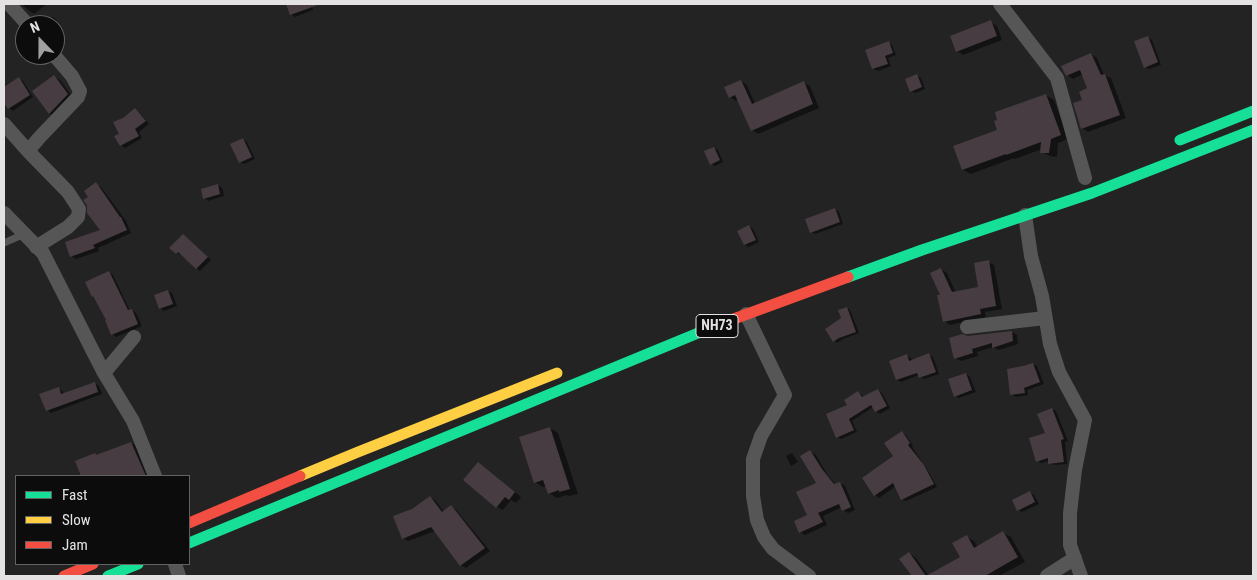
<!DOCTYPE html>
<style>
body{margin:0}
#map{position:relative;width:1257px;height:580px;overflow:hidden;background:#242323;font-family:"Roboto Condensed",sans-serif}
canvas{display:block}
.frame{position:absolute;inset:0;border:5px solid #e5e2e3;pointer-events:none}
.legend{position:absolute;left:15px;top:475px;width:175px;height:90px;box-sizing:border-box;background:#0d0c0c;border:1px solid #636262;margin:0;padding:6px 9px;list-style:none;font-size:15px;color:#e5e2e3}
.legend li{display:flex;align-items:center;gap:10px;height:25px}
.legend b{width:25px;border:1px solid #636262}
.north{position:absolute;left:15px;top:15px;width:50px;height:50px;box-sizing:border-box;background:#0d0c0c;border:1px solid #636262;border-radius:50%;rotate:338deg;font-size:14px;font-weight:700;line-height:20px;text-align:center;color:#e5e2e3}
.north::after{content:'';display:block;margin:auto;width:18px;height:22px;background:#a19fa0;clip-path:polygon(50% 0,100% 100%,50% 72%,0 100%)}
</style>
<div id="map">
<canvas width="1257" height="580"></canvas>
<div class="frame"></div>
<ul class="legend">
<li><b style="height:6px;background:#16e098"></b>Fast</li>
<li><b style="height:6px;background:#ffcf43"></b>Slow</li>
<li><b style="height:6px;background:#f24e42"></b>Jam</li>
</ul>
<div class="north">N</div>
</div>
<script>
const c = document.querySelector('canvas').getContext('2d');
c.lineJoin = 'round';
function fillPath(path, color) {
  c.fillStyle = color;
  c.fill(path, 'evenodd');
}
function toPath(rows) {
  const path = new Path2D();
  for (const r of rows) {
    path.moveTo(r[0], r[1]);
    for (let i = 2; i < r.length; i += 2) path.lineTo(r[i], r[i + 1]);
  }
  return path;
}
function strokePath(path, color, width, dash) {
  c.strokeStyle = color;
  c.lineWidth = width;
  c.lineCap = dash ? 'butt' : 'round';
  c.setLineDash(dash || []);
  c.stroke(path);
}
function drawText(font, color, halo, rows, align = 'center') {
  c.font = font + ' "Roboto Condensed",sans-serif';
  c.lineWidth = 5;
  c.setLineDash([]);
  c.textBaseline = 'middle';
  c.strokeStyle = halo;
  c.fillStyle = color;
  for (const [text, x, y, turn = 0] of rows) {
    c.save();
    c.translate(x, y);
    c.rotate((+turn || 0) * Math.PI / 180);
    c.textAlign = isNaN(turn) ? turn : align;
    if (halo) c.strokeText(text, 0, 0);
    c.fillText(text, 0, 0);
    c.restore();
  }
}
const shadow = toPath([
 [22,4,47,4,34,14,28,10],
 [287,4,311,4,313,10,295,17,291,14],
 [52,17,56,19,61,30,55,33,55,25,40,25,39,23],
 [991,22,997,26,1002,40,963,55,957,51],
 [1148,38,1152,40,1161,65,1149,69,1145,67],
 [888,42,892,45,896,55,888,58,891,66,878,71,874,69,867,51],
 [1091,54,1097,58,1104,75,1111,78,1126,118,1088,132,1082,128,1084,101,1089,89,1083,74,1073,79,1067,75],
 [917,76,921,78,925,89,915,93,911,91],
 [54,77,60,80,74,99,56,117,50,114,34,91],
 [19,79,23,81,33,97,13,111,9,108,4,101,4,88],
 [741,81,747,85,755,104,804,83,810,86,819,108,758,134,752,130,739,99,736,101,730,97],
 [1046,95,1054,100,1068,139,1058,143,1057,157,1050,156,1042,152,1042,149,1015,159,1014,158,971,174,963,170,955,147,999,130,999,121],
 [136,110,139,112,149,124,139,132,142,138,125,148,121,145,120,134,123,119],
 [243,139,247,142,255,159,244,164,240,162],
 [714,148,718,150,723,162,715,166,711,164],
 [96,184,101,187,126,221,131,233,98,248,99,251,76,259,71,256,102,231],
 [218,185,222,188,224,196,208,201,204,198],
 [835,209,839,212,843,224,815,234,811,232],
 [749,226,753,229,759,242,749,247,745,245],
 [183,235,187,238,211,260,200,271,196,268,182,254,180,255,177,253],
 [988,262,994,265,1002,309,985,312,986,317,950,325,944,321,941,269,947,273,956,293,980,288],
 [109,272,113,275,130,311,132,310,136,313,142,326,116,337,112,334,96,298,93,296],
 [168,291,172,293,177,306,164,311,160,308],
 [847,308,850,310,859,333,843,339,837,343,834,341],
 [1012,332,1017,335,1018,344,999,350,993,347,977,352,978,356,961,361,955,358,968,337],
 [929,355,933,357,939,374,924,379,920,377,919,375,901,382,897,380,907,356,911,358,912,361],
 [1033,364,1037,366,1044,384,1027,390,1028,395,1016,397,1012,395],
 [966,374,970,377,976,392,959,398,955,396],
 [95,383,99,386,102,394,51,413,47,410,58,388,62,391,64,394],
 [878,390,882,393,890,408,880,414,876,411,873,407,852,421,857,432,841,439,837,437,849,406,858,392,862,395,864,398],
 [1052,409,1056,411,1068,441,1065,442,1067,464,1054,465,1050,463,1049,461,1041,463,1037,461],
 [550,428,558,433,578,494,569,496,566,495,557,498,549,493,547,486,543,487,535,482],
 [902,432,906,435,913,446,912,447,927,469,937,487,906,501,902,499,896,486,879,498,875,495,863,479,894,456],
 [131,443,139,448,151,476,82,476,76,462,95,454,98,456],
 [810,452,816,455,827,474,836,485,840,483,845,486,855,510,848,513,843,510,842,507,823,516,827,525,805,535,800,532,808,516,818,483],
 [792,453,798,462,791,466,786,456],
 [478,463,484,467,521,497,516,503,511,500,503,510,497,507],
 [1030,492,1034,495,1039,504,1022,512,1018,510],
 [430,497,436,501,444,512,451,507,456,510,490,551,466,568,461,565,435,531,408,541,403,538,413,510],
 [1003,533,1011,537,1025,562,999,576,914,576,901,559,909,553,916,558,929,576,962,557,967,537,974,541,978,547]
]);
const building = toPath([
 [286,4,318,4,318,5,290,15],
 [991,20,997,36,956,52,950,36],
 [1148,36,1158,62,1144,68,1134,41],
 [889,41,893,53,885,56,888,64,872,69,865,50],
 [1091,53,1101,75,1105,74,1120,115,1081,129,1073,103,1082,100,1079,92,1087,88,1080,70,1066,76,1061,66],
 [917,74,922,87,910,92,905,79],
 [54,75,68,94,49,114,32,91],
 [19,77,30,95,8,109,4,103,4,87],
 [741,80,752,104,804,81,813,104,751,131,735,95,729,98,724,87],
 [1046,94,1061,135,1051,139,1049,153,1040,153,1041,142,1006,155,1006,154,962,170,953,146,997,130,994,121,997,120,995,112],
 [135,108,146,121,135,129,139,136,120,146,114,136,119,134,113,122,123,118],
 [243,138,252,157,239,163,230,144],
 [714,147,720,160,710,165,704,151],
 [96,182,120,217,121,217,127,230,93,245,95,248,70,257,65,242,100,230,87,213,87,205,83,200,88,197,84,191],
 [218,184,220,194,203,199,201,189],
 [835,208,840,222,810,233,805,219],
 [749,225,756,240,744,245,737,231],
 [183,234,208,257,196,269,178,252,176,254,169,248],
 [989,260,996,306,980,309,981,314,943,322,937,295,940,295,930,273,941,268,952,292,978,287,974,263],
 [109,271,128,310,132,309,138,324,111,335,105,320,106,320,93,296,92,297,85,282],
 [168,290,173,304,159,309,154,295],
 [847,307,856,332,839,338,833,342,825,329,841,318,838,310],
 [1012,331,1013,341,992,348,992,343,972,349,973,353,954,359,949,338,962,334,968,336],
 [929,353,936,372,919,378,917,373,896,380,889,361,907,354,909,361],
 [1033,363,1040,382,1024,388,1025,393,1010,395,1007,369,1023,366],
 [966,373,972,390,954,397,948,379],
 [95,382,98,392,46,411,39,394,59,387,61,394],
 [878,389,887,406,875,412,871,405,849,419,854,430,836,438,826,414,847,405,844,400,858,391,862,397],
 [1052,408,1064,439,1061,440,1064,462,1048,464,1048,458,1036,462,1029,438,1045,433,1037,414],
 [550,427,570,489,559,492,559,490,548,494,543,480,534,483,519,437],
 [902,431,910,443,908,445,924,465,934,484,901,500,893,483,874,496,862,478,893,456,884,443],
 [131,442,146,476,81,476,75,461,95,453,96,455],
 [810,450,822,469,834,484,840,482,851,507,842,511,839,504,818,513,823,522,799,533,794,521,807,515,796,492,816,483,800,456],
 [478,462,515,492,509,500,505,497,496,508,463,480],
 [1030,491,1035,502,1017,511,1012,500],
 [430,496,442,512,451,505,485,548,460,566,431,527,402,539,393,516,412,509],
 [1003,531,1018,557,985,576,912,576,899,559,909,552,926,576,960,557,952,543,967,535,974,548]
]);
const lane = toPath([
 [4,243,24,234]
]);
const street = toPath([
 [9,4,28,25],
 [1000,4,1057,78,1085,178],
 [4,124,28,151],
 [4,213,43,253,104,373,133,421,155,476],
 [1025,215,1031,256,1042,296,1050,344,1059,372,1085,420,1075,470,1070,513,1070,545,1081,576],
 [36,247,68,227,78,217,79,209,68,192,28,151,39,138,78,97,80,91,72,76,54,55],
 [746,314,785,395,761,436,753,459,753,496,757,520,764,537,773,549,809,576],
 [967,327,1045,318],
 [104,373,134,337],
 [175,564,179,576],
 [1047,576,1075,558]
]);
const fast = toPath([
 [1180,140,1253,111],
 [848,277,922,250,1092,193,1253,130],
 [189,543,703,331],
 [108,576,138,564]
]);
const slow = toPath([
 [300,476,358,452,557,373]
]);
const jam = toPath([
 [703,331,731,320,848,277],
 [189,523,300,476],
 [64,576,93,564]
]);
const shields = [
 [717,326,42]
];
const shieldNames = [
 ["NH73",717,326]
];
fillPath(shadow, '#0007');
fillPath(building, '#473c41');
strokePath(lane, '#565656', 7);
strokePath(street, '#565656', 14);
strokePath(fast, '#16e098', 11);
strokePath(slow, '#ffcf43', 11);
strokePath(jam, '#f24e42', 11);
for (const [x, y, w] of shields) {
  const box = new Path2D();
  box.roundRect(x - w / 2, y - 11.5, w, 23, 4);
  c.fillStyle = '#0d0c0c';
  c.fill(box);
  strokePath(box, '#e5e2e3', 1);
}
drawText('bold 14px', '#e5e2e3', null, shieldNames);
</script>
